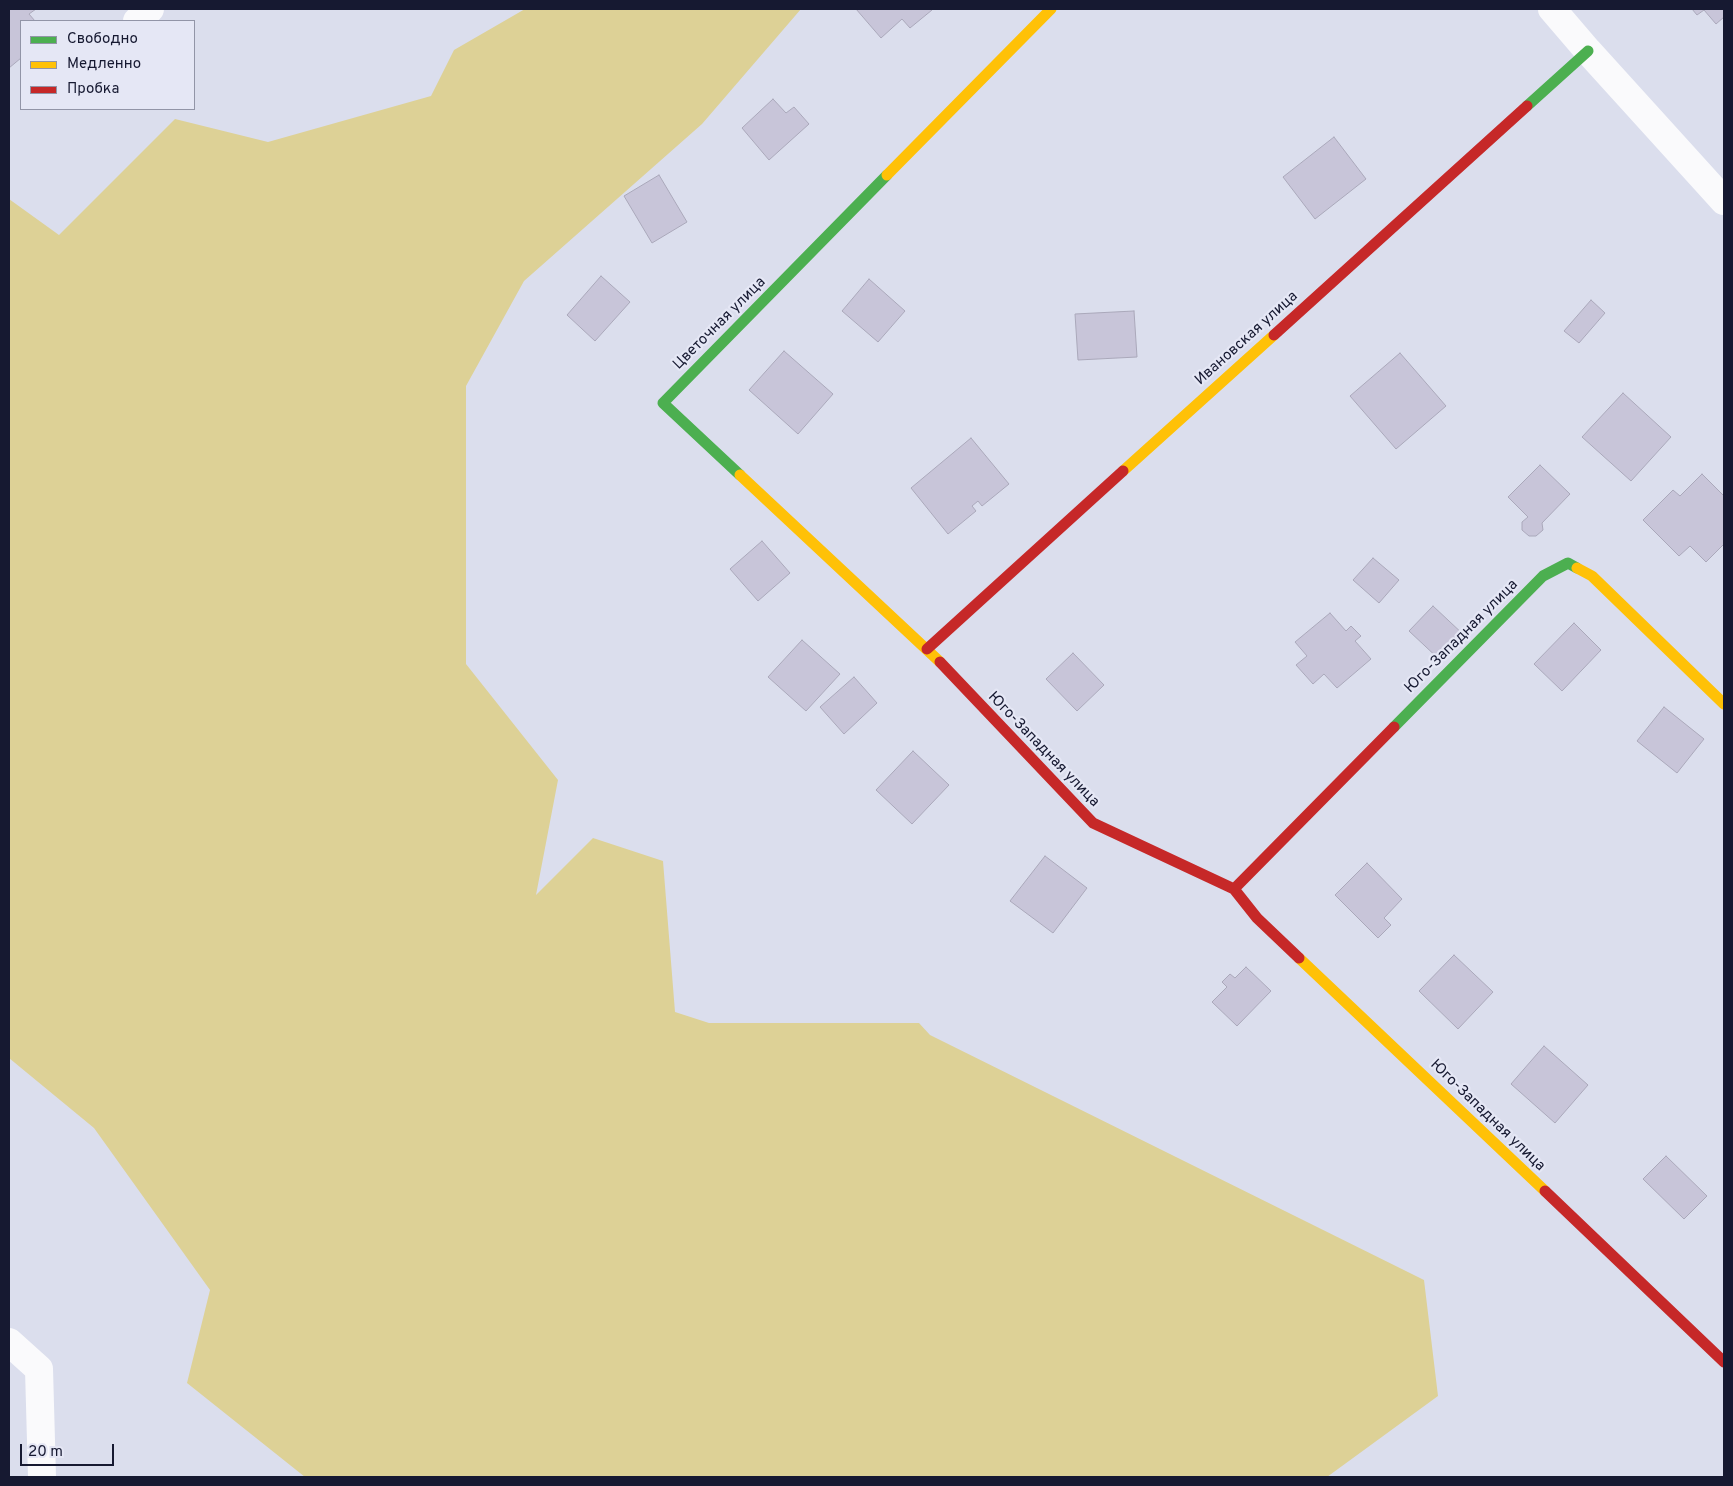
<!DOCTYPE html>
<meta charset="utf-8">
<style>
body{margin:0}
#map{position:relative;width:1733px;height:1486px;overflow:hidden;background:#dbdeed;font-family:Overpass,sans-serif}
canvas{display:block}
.frame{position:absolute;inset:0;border:10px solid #161931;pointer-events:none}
.legend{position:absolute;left:20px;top:20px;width:175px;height:90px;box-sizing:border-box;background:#e5e7f5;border:1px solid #9295a7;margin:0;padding:6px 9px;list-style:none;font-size:15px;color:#161931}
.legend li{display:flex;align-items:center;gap:10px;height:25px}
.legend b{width:25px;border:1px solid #9295a7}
.scale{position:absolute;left:20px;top:1444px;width:94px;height:22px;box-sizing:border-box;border:2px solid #161931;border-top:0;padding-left:6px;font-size:15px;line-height:18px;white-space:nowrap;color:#161931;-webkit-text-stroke:4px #e5e7f5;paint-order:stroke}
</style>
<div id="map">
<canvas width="1733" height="1486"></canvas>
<div class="frame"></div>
<ul class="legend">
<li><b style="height:6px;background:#4caf50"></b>Свободно</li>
<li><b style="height:6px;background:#ffc107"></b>Медленно</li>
<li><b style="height:6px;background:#c62828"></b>Пробка</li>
</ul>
<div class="scale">20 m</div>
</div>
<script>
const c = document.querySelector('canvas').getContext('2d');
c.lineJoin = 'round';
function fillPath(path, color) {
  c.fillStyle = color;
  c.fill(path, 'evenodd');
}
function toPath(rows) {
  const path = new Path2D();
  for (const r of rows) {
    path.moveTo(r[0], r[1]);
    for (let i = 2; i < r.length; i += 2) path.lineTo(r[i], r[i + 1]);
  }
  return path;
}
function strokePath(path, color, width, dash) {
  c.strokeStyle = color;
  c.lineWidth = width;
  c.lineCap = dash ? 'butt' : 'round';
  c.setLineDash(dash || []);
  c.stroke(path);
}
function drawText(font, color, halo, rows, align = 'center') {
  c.font = font + ' Overpass,sans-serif';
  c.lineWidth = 4.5;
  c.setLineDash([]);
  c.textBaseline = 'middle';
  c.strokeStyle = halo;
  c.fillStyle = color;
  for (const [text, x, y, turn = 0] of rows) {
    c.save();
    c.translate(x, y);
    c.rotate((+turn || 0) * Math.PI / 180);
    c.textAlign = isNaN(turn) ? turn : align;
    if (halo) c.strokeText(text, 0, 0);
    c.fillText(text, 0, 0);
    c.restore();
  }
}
const green = toPath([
 [525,9,801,9,702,124,524,281,466,386,466,664,558,780,536,895,593,838,663,861,675,1012,709,1023,919,1023,930,1035,1424,1280,1438,1396,1327,1477,305,1477,187,1383,210,1290,94,1128,9,1058,9,199,59,235,175,119,268,142,431,96,454,50]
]);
const building = toPath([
 [9,9,36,9,29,14,35,21,21,21,21,58,9,68,9,9],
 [856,9,931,9,932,10,910,28,902,19,881,38,856,9],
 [1692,9,1724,9,1724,17,1716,24,1704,10,1697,15,1692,9],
 [773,99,786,113,794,107,809,124,769,160,742,128,773,99],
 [1334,137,1366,179,1315,219,1283,177,1334,137],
 [659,175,687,222,652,243,624,196,659,175],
 [601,276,630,302,595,341,567,315,601,276],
 [869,279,905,311,878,342,842,311,869,279],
 [1591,300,1605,313,1579,343,1564,331,1591,300],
 [1134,311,1137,357,1078,360,1075,314,1134,311],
 [784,351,833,394,798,434,749,390,784,351],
 [1400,353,1446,406,1396,449,1350,396,1400,353],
 [1623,393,1671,437,1631,481,1582,437,1623,393],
 [971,438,1009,484,982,506,978,501,972,506,976,511,948,534,911,488,971,438],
 [1540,465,1570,494,1542,523,1543,530,1536,536,1529,536,1522,530,1522,522,1528,517,1508,497,1540,465],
 [1702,474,1724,496,1724,544,1706,562,1690,546,1679,556,1643,520,1673,490,1680,496,1702,474],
 [762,541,790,573,758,601,730,569,762,541],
 [1373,558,1399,580,1379,603,1353,580,1373,558],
 [1433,606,1465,636,1441,661,1409,631,1433,606],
 [1330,613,1346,631,1351,626,1361,636,1355,641,1371,659,1337,688,1324,674,1313,684,1296,665,1307,656,1295,642,1330,613],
 [1574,623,1601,650,1562,691,1534,664,1574,623],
 [802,640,840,674,806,711,768,677,802,640],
 [1073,653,1104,685,1077,711,1046,679,1073,653],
 [854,677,877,703,844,734,820,707,854,677],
 [1664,707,1704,739,1677,773,1637,741,1664,707],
 [913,751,949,785,912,824,876,790,913,751],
 [1045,856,1087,888,1053,933,1010,901,1045,856],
 [1367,863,1402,899,1384,918,1391,925,1378,938,1335,895,1367,863],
 [1454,955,1493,992,1458,1029,1419,991,1454,955],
 [1246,967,1271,991,1237,1026,1212,1002,1227,987,1222,982,1230,974,1235,978,1246,967],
 [1544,1046,1588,1085,1555,1123,1511,1084,1544,1046],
 [1666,1156,1707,1196,1684,1219,1643,1179,1666,1156]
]);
const street = toPath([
 [1552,9,1588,51,1724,201],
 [137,21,150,9],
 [9,1342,39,1369,42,1477]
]);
const fast = toPath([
 [1527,106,1588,51],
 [740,475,663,403,887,175],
 [1394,727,1543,576,1568,563,1577,568]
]);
const slow = toPath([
 [887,175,1051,9],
 [1123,471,1274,335],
 [740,475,940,662],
 [1577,568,1592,576,1724,704],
 [1299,958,1545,1191]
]);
const jam = toPath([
 [1274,335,1527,106],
 [927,649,1123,471],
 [940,662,1093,823,1234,889],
 [1299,958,1257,918,1234,889,1394,727],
 [1545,1191,1724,1362]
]);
const streetNames = [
 ["Цветочная улица",720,324,-45],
 ["Ивановская улица",1247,339,-42],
 ["Юго-Западная улица",1462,637,-45],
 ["Юго-Западная улица",1043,750,46],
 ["Юго-Западная улица",1487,1116,44]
];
fillPath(green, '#ddd196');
fillPath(building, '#c8c5d9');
strokePath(building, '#aaa8ba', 1);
strokePath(street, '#fafafc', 28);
strokePath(fast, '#4caf50', 11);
strokePath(slow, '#ffc107', 11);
strokePath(jam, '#c62828', 11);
drawText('15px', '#161931', '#e5e7f5', streetNames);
</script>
